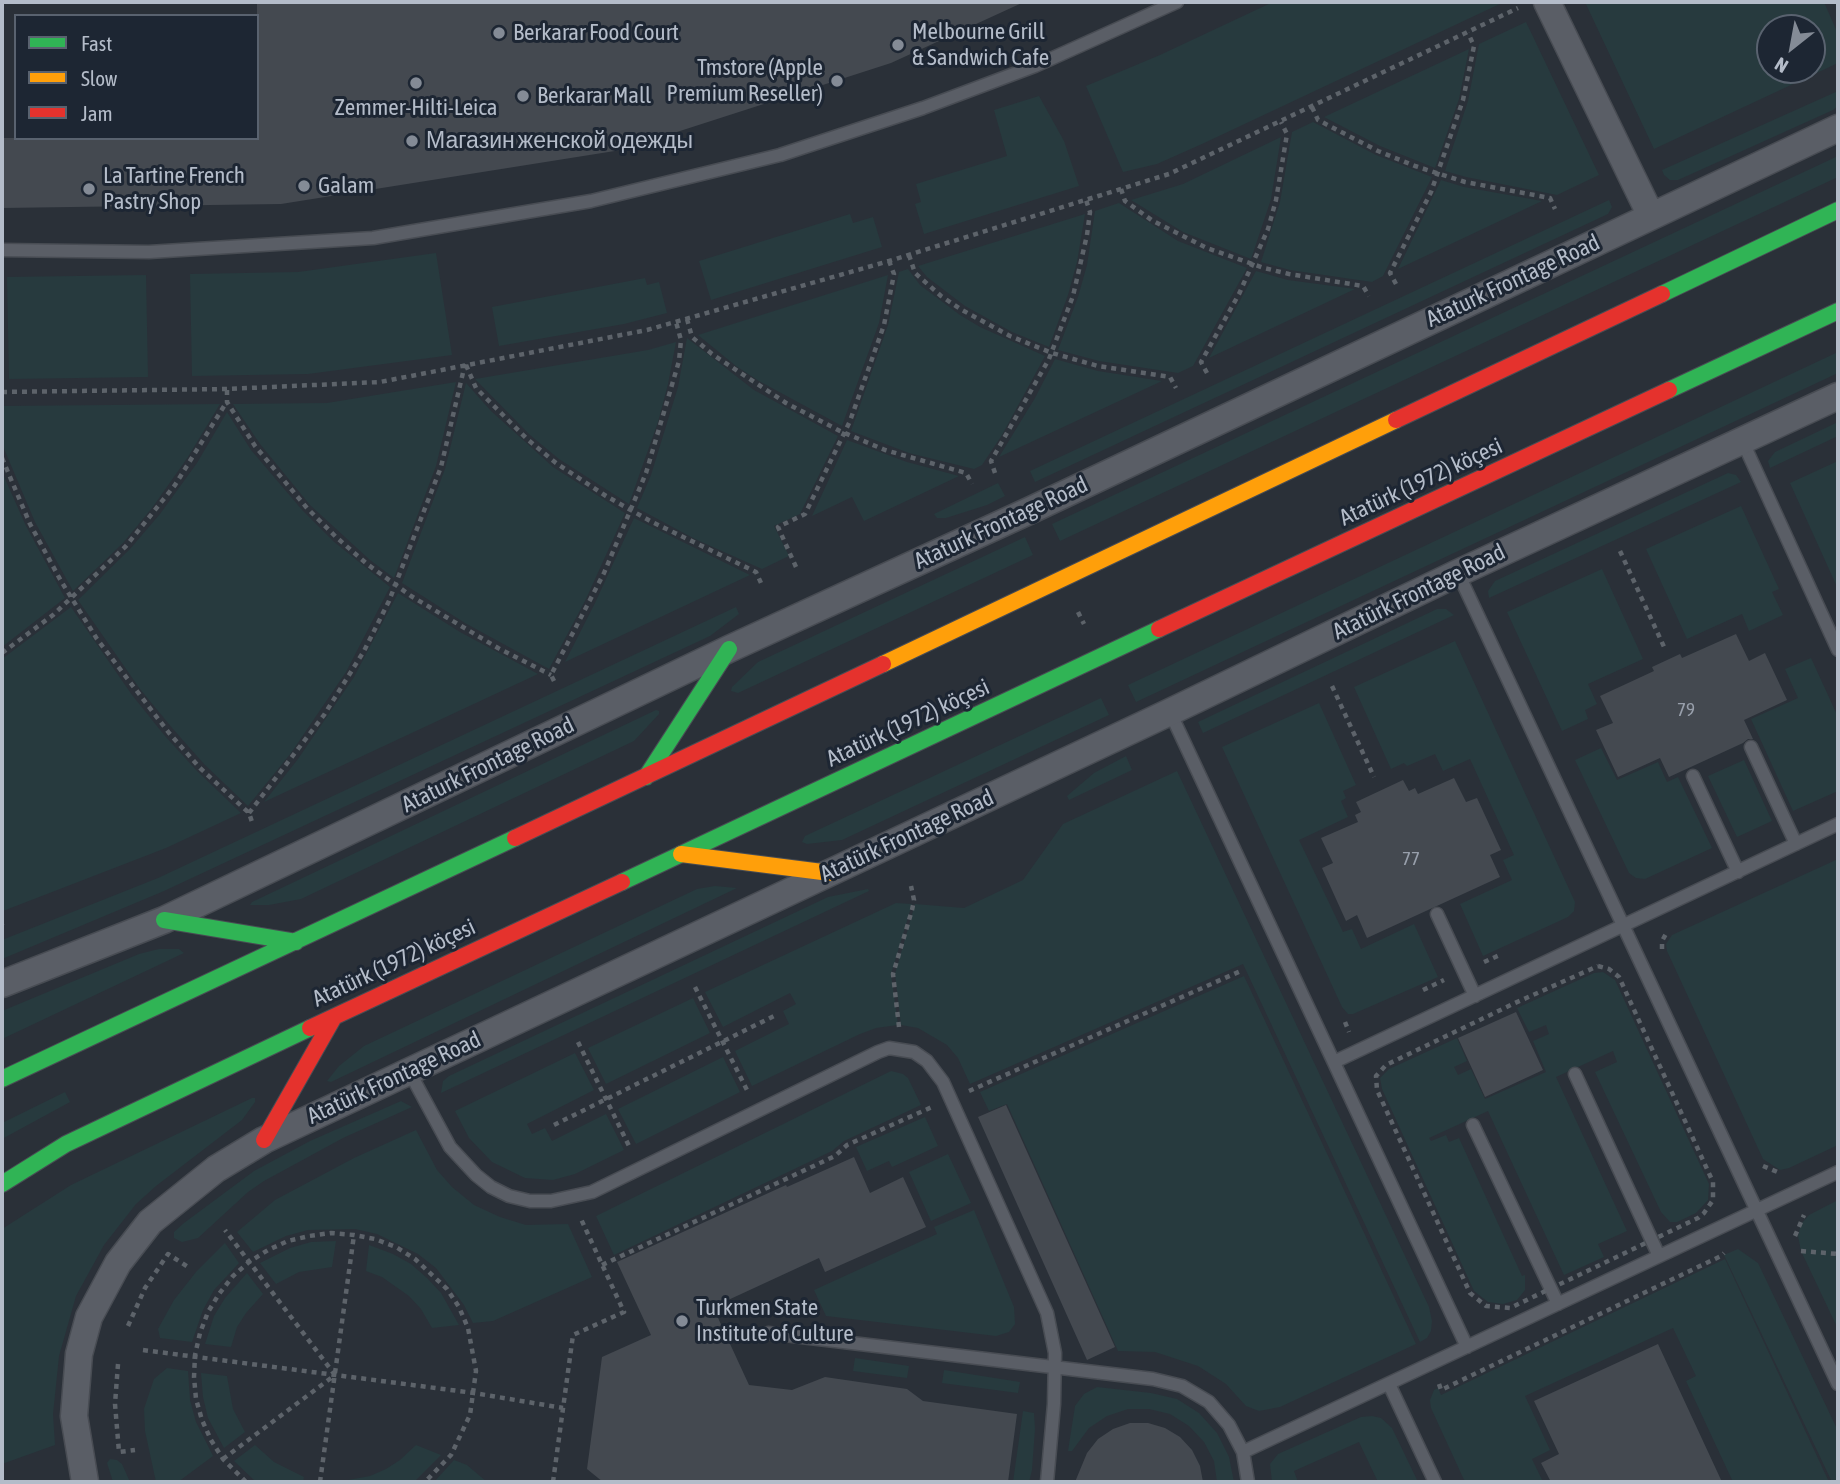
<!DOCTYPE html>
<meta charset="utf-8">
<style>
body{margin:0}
#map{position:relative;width:1840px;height:1484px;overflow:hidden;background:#2a3038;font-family:"Asap Condensed",sans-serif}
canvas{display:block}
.frame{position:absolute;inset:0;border:4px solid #b4bcc9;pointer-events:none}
.legend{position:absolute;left:14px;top:14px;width:245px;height:126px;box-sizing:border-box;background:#1d2633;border:2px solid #59626f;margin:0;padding:9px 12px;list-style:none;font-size:21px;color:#b4bcc9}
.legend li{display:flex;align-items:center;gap:14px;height:35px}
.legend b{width:35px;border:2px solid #59626f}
.north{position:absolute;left:1756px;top:14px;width:70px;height:70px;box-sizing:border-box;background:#1d2633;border:2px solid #59626f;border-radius:50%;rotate:211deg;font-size:19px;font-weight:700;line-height:28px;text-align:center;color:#b4bcc9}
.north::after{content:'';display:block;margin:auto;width:24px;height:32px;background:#848b96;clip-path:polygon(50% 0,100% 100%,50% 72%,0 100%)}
</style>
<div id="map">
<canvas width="1840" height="1484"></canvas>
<div class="frame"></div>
<ul class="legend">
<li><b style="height:9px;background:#30b455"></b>Fast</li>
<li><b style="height:9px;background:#ff9f0a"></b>Slow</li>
<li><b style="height:9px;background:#e5322d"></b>Jam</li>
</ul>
<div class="north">N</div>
</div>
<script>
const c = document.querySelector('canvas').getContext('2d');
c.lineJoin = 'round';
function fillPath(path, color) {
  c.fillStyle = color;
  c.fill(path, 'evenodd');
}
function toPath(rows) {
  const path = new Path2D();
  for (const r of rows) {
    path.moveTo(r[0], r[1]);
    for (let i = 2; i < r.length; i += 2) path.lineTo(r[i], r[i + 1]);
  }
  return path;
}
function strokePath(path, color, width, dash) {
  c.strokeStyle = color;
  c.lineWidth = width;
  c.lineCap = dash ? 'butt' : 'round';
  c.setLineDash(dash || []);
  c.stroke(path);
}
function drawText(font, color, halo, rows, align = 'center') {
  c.font = font + ' "Asap Condensed",sans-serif';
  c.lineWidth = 6;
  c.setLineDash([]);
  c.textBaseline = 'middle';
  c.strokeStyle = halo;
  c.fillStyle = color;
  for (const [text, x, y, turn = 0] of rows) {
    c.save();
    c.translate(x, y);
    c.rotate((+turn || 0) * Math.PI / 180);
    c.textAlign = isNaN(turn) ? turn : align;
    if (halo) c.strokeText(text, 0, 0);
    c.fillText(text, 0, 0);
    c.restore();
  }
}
const green = toPath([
 [1273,2,1504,2,1202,144,1157,164,1123,172,1086,86,1160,55],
 [1585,2,1824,2,1838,34,1838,63,1654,149],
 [1770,28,1812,28,1812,70,1770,70],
 [1526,22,1599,175,1557,195,1466,177,1445,171,1468,101,1479,44],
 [1469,49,1459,99,1435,168,1380,146,1324,117],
 [1838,91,1838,106,1833,110,1678,180,1670,180,1664,175,1662,170],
 [1039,96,1064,141,1079,186,924,234,915,204,921,202,916,184,1007,156,994,110],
 [1313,122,1376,155,1432,177,1383,276,1372,282,1290,270,1261,262,1280,202,1292,132],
 [1281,137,1271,199,1251,259,1183,232,1131,200,1183,184],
 [1838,156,1838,177,1060,541,1052,524],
 [1441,180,1464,187,1542,201,1398,269],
 [1609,200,1612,207,1608,214,1035,482,1030,471],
 [1119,203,1178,241,1247,268,1193,366,1178,373,1099,361,1058,350,1078,297,1087,265,1095,211],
 [850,214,853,223,873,217,882,247,711,300,699,261],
 [1085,214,1077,262,1068,295,1049,347,1012,332,965,306,927,277,918,266],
 [436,253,452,355,308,374,192,376,190,274,298,272],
 [908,269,920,285,960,315,980,327,1045,356,1002,435,982,465,974,469,909,453,851,431,888,325,899,272],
 [1256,271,1288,280,1355,289,1209,358],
 [146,275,148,377,9,379,7,277],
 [888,275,879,323,842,426,759,381,736,366,698,335],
 [645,278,647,285,659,282,667,313,624,324,499,346,492,307],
 [687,338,754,390,838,436,800,514,774,526,789,556,762,569,695,539,637,508,651,475,678,387],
 [676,342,668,384,658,422,629,504,559,459,530,435,475,379,648,350],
 [1838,352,1838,373,1136,702,1128,685],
 [1055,359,1098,371,1162,381,999,457,1035,398],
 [456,382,436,466,394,578,370,560,310,505,260,444,233,404,327,403],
 [466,383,491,411,553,467,625,513,586,599,549,669,465,623,402,583,445,469],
 [220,404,188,457,152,508,123,543,73,591,35,522,2,444,2,406],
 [227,412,251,450,303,511,333,541,390,587,346,672,291,753,248,806,204,764,173,729,140,689,78,600,130,549,160,514,197,463],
 [1838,422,1838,436,1770,468,1768,461,1775,452],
 [847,440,907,462,959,476,864,521,852,497,812,516],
 [1838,461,1838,589,1790,483],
 [2,472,26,526,65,598,2,647],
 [1728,473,1736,475,1741,482,1489,598,1488,591,1495,581],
 [998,483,1005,496,987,505,946,518,937,518,934,514],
 [1741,506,1779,589,1772,592,1783,615,1749,631,1742,614,1687,639,1646,549],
 [634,518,750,575,565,662,595,603],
 [1025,537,1033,555,738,693,731,691,732,687,758,662],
 [1602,569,1643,659,1588,684,1597,704,1585,710,1588,719,1562,731,1507,612],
 [398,593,460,632,538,674,264,802,298,759,354,677],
 [71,607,132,695,165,736,197,771,241,813,166,848,3,911,2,659],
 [736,607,739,614,710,636,164,891,2,959,2,940,158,878],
 [1437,609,1446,609,1454,615,1203,733,1198,722],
 [1455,641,1575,902,1574,911,1568,917,1483,956,1460,904,1512,880,1503,860,1514,855,1470,759,1443,771,1435,754,1407,766,1404,763,1391,769,1354,687],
 [1811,658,1838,717,1838,791,1793,811,1751,719,1798,698,1785,669],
 [1101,698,1109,715,842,840,807,844,802,842,805,836],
 [1319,703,1356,785,1343,791,1346,798,1341,801,1348,817,1299,840,1343,932,1352,929,1361,949,1414,924,1438,977,1353,1014,1348,1014,1342,1007,1222,747],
 [656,710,659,711,659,714,634,741,301,899,269,905,250,905,252,902],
 [1601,748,1617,780,1658,762,1667,782,1678,777,1712,848,1645,879,1636,878,1629,873,1575,760],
 [1126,756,1132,770,1069,800,1067,796,1094,773],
 [1744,760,1772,821,1737,837,1708,776],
 [1177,771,1429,1307,1432,1321,1431,1331,1427,1338,1420,1342,1243,964,970,1084,958,1058,947,1045,918,1028,901,1025,895,974,915,904,964,908,1023,880,1063,824],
 [1838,859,1838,1145,1789,1168,1780,1170,1763,1159,1667,951,1666,944,1672,935],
 [715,886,737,888,331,1082,327,1081,339,1066,364,1046,697,889],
 [868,889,869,891,441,1093,443,1081,449,1076,828,897],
 [896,903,912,904,891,974,898,1025,876,1028,860,1034,752,1086,735,1051,789,1024,783,1011,796,1004,790,993,723,1027,705,992],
 [159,949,179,949,184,953,2,1039,2,1011,139,954],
 [1603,972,1615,980,1709,1184,1708,1200,1696,1213,1677,1222,1670,1222,1661,1212,1595,1072,1617,1062,1613,1051,1556,1077,1627,1231,1598,1244,1604,1257,1564,1275,1488,1111,1429,1138,1431,1141,1446,1135,1449,1142,1459,1138,1522,1276,1525,1275,1525,1290,1517,1300,1503,1304,1488,1302,1474,1291,1382,1089,1380,1078,1389,1069,1457,1038,1467,1061,1454,1067,1458,1075,1471,1069,1485,1099,1546,1072,1533,1041,1549,1034,1546,1025,1529,1032,1517,1008,1594,973],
 [1244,976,1416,1344,1280,1407,1259,1411,1246,1406,1226,1384,1198,1366,1155,1352,1118,1351,1007,1104,989,1111,980,1092],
 [693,998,710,1033,606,1084,588,1048],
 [575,1053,594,1090,527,1124,532,1134,545,1128,552,1141,606,1114,624,1150,575,1174,553,1180,525,1178,492,1162,469,1138,455,1111],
 [723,1057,740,1092,636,1144,618,1109],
 [891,1071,903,1074,908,1078,921,1105,844,1141,832,1151,614,1255,596,1216],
 [65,1092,70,1102,2,1139,2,1123],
 [252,1098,255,1098,255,1102,242,1120,156,1186,136,1204,104,1245,76,1296,59,1356,53,1414,55,1445,2,1464,2,1229,71,1185],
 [401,1101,412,1107,343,1138,264,1181,248,1192,198,1238,182,1242,174,1238,174,1232,184,1223,254,1171,310,1141],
 [925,1117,938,1146,892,1167,889,1161,867,1171,856,1147],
 [416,1130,437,1170,452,1187,474,1205,500,1217,526,1225,568,1224,592,1277,493,1321,473,1323,464,1305,436,1268,418,1254,377,1234,355,1229,308,1230,286,1236,253,1252,237,1232,275,1200,354,1158],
 [948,1154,971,1203,931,1221,909,1172],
 [1838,1200,1838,1329,1801,1251,1798,1236,1801,1224,1809,1215],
 [974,1210,1014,1307,1015,1324,1009,1332,996,1336,826,1316,814,1290,937,1234,934,1227],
 [336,1241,332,1267,299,1272,276,1284,260,1263,290,1248,311,1242],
 [225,1243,239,1263,214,1290,203,1310,192,1342,160,1338,158,1329,174,1300,196,1272],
 [369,1245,393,1254,411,1264,427,1278,441,1293,459,1325,432,1328,421,1309,409,1296,382,1277,366,1271],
 [1738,1249,1758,1263,1838,1431,1838,1482,1832,1482,1724,1255],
 [1725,1259,1829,1482,1733,1482,1686,1381,1696,1376,1673,1328,1525,1396,1550,1450,1532,1459,1543,1482,1465,1482,1431,1408,1430,1400,1434,1390,1438,1388,1441,1395],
 [247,1273,263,1294,246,1313,237,1327,231,1347,205,1344,214,1316,225,1298],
 [855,1358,909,1366,907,1378,853,1371],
 [167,1368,188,1371,190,1400,196,1422,213,1456,178,1482,156,1482,145,1431,144,1409,154,1379],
 [944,1370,1020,1382,1018,1393,942,1383],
 [201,1373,227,1376,233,1409,245,1432,224,1448,208,1418,203,1397],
 [1097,1387,1151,1393,1177,1399,1199,1413,1217,1433,1229,1457,1234,1482,1217,1482,1214,1461,1204,1442,1189,1426,1170,1414,1149,1409,1128,1409,1107,1416,1089,1428,1072,1451,1068,1451,1075,1406,1084,1394],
 [1023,1411,1034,1413,1035,1429,1032,1470,1029,1482,1013,1482],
 [1372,1416,1381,1418,1392,1428,1418,1482,1378,1482,1359,1442,1294,1471,1298,1482,1272,1482,1270,1464,1278,1454,1361,1417],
 [255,1445,274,1462,304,1477,303,1482,256,1482,234,1461],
 [416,1445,441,1455,414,1482,337,1482,370,1476,386,1469,400,1460],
 [110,1459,117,1460,122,1464,130,1482,113,1482,107,1463],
 [454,1460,467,1465,487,1482,434,1482]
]);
const building = toPath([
 [257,2,1024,2,891,63,621,150,281,204,2,208,2,138,257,138],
 [1736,634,1749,661,1765,653,1787,700,1744,720,1753,739,1748,739,1743,743,1669,777,1660,758,1618,777,1596,730,1613,723,1600,696,1654,671,1652,667,1680,654,1682,658],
 [1454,778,1466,802,1477,798,1501,850,1490,855,1500,877,1367,938,1357,915,1346,921,1322,868,1333,863,1321,838,1358,822,1355,815,1361,812,1356,802,1403,780,1409,791,1415,788,1418,794],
 [1516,1012,1543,1070,1485,1097,1458,1038],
 [1006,1105,1115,1347,1087,1360,978,1117],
 [854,1157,870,1193,903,1177,926,1227,825,1272,819,1258,713,1307,749,1385,792,1390,825,1377,907,1389,923,1401,1017,1414,1008,1482,603,1482,587,1469,602,1357,651,1335,617,1262,786,1185,787,1187],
 [1658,1344,1722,1482,1551,1482,1541,1463,1559,1454,1534,1401],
 [1130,1423,1148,1423,1165,1428,1180,1437,1192,1450,1200,1466,1203,1482,1075,1482,1087,1453,1098,1439,1113,1429]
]);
const path = toPath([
 [1312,107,1318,120,1378,151,1415,166,1465,182,1550,198,1555,209],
 [1121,189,1125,201,1153,221,1207,248,1264,268,1289,274,1363,286,1369,296],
 [909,255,915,273,941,296,962,310,1010,336,1052,353,1098,366,1170,377,1176,388],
 [1396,284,1390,273,1431,192,1463,100,1474,46,1468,33],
 [687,319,692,337,712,354,786,403,840,431,885,450,966,473,972,484],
 [466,365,476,388,527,439,556,463,606,496,652,522,756,572,761,583],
 [1207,373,1201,362,1239,294,1268,229,1276,200,1287,134,1281,122],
 [227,390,227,402,255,446,307,508,336,537,367,564,411,596,498,648,551,675],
 [2,392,227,389,380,382,647,330,889,261,1169,174,1518,8],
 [2,458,30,524,61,581,97,639,169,733,200,768,249,813,252,822],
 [995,473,991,461,1049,359,1073,296,1087,235,1090,212,1086,200],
 [1620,551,1665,649],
 [796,567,778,527,805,514,850,421,884,325,894,274,889,261],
 [1078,612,1084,624],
 [2,653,53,615,126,546,175,485,226,403],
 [554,681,551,675,604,573,646,473,679,361,681,340,676,322],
 [1332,686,1374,777],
 [249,813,324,715,364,651,389,601,441,467,465,364],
 [2,924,2,925],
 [1662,949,1662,941,1667,932],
 [1484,962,1502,954],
 [1598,966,1609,969,1619,977,1713,1182,1713,1200,1704,1213,1698,1218,1510,1308,1486,1306,1470,1293,1377,1090,1376,1076,1386,1065,1515,1003,1598,966],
 [695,987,748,1092],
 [1423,990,1444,980],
 [1345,1022,1349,1032],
 [899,1027,893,974,912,910,914,900,911,886],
 [578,1042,630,1148],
 [969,1091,1243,970],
 [554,1125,776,1015],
 [1763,1166,1780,1173],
 [1795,1236,1804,1215],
 [1801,1251,1838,1254],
 [602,1265,835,1156,847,1145,932,1107],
 [128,1326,145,1288,168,1254,188,1267],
 [143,1350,474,1393,563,1408],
 [118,1364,115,1404,119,1452,135,1450],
 [1439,1384,1441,1390,1721,1256,1724,1253],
 [223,1459,335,1375,225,1230],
 [246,1482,223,1459,211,1440,202,1420,196,1399,194,1377,195,1355,200,1333,208,1312,219,1294,233,1276,249,1262,268,1250,288,1241,309,1236,331,1233,354,1235,375,1239,396,1247,415,1259,447,1289,459,1307,468,1328,476,1371,470,1415,451,1455,425,1482],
 [320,1482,354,1235],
 [553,1482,573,1335,624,1312,581,1219]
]);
const lane = toPath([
 [2,250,149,252,373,238,591,201,780,155,923,108,1035,66,1177,2],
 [1742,440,1838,650],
 [1458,573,1838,1384],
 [1170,712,1467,1347],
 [1751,747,1796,844],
 [1693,776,1738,872],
 [1437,914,1475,996],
 [1334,1062,1838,824],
 [409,1071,450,1147,476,1175,491,1187,509,1196,530,1201,551,1201,592,1192,878,1052,889,1048,914,1052,927,1061,943,1082,1047,1313,1055,1353,1054,1404,1047,1482],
 [1575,1074,1659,1256],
 [1473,1125,1558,1304],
 [768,1333,1153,1379,1182,1386,1209,1402,1229,1425,1243,1452,1248,1482],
 [1389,1384,1435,1482],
 [1243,1452,1838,1172]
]);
const street = toPath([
 [1547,2,1651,216],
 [2,984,164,920,729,649,1031,510,1838,128],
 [85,1482,74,1416,79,1354,89,1317,118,1263,150,1222,216,1169,264,1140,1170,712,1458,573,1838,396]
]);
const fast = toPath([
 [1662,294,1838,210],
 [1669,390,1838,311],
 [646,777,729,649],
 [622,882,1159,629],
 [164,920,296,942],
 [2,1079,515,838],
 [2,1184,66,1144,310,1028]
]);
const slow = toPath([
 [883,664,1396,420],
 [681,854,830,873]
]);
const jam = toPath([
 [1396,420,1662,294],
 [1159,629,1669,390],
 [515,838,883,664],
 [310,1028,622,882],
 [264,1140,334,1017]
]);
const markers = [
 [499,33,7,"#848b96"],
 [898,45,7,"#848b96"],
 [837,81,7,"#848b96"],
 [416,83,7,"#848b96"],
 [523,96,7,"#848b96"],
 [412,141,7,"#848b96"],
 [304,186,7,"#848b96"],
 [89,189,7,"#848b96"],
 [682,1321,7,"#848b96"]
];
const numberNames = [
 ["79",1686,710],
 ["77",1411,859]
];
const poiNames = [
 ["Melbourne Grill",912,32],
 ["& Sandwich Cafe",912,58],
 ["Berkarar Food Court",513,33],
 ["Tmstore (Apple",823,68,"right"],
 ["Premium Reseller)",823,94,"right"],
 ["Berkarar Mall",537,96],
 ["Zemmer-Hilti-Leica",416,108,"center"],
 ["Магазин женской одежды",426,141],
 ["La Tartine French",103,176],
 ["Pastry Shop",103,202],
 ["Galam",318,186],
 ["Turkmen State",696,1308],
 ["Institute of Culture",696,1334]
];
const streetNames = [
 ["Ataturk Frontage Road",1513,281,-25],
 ["Atatürk (1972) köçesi",1421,482,-25],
 ["Ataturk Frontage Road",1001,523,-25],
 ["Atatürk Frontage Road",1419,592,-26],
 ["Atatürk (1972) köçesi",908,723,-25],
 ["Ataturk Frontage Road",488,765,-26],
 ["Atatürk Frontage Road",907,836,-25],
 ["Atatürk (1972) köçesi",394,963,-25],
 ["Atatürk Frontage Road",394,1078,-25]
];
fillPath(green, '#273a3e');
fillPath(building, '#444950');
strokePath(lane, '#484c53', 15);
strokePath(street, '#484c53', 29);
strokePath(fast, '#484c53', 18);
strokePath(slow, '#484c53', 18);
strokePath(jam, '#484c53', 18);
strokePath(path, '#5d636a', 4.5, [5, 5]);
strokePath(lane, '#5a5e66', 12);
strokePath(street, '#5a5e66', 26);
strokePath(fast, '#30b455', 16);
strokePath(slow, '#ff9f0a', 16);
strokePath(jam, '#e5322d', 16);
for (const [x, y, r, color] of markers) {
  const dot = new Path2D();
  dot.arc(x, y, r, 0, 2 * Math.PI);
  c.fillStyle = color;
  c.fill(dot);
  strokePath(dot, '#1d2633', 2.5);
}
drawText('19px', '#989fab', null, numberNames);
drawText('23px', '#b4bcc9', '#1d2633', poiNames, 'left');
drawText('23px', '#b4bcc9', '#1d2633', streetNames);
</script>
